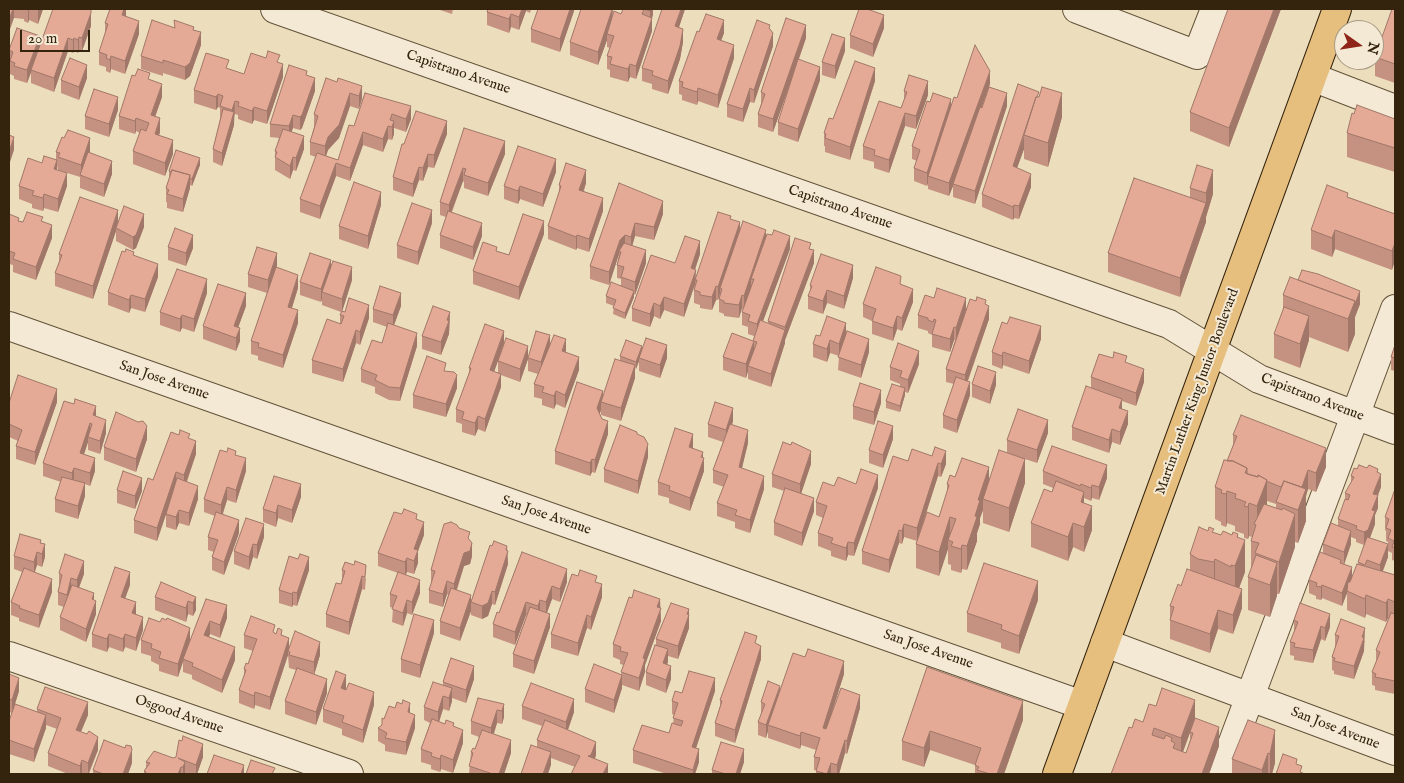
<!DOCTYPE html>
<style>
body{margin:0}
#map{position:relative;width:1404px;height:783px;overflow:hidden;background:#ecddbd;font-family:"IM FELL English",serif}
canvas{display:block}
.frame{position:absolute;inset:0;border:10px solid #34230d;pointer-events:none}
.north{position:absolute;left:1334px;top:20px;width:50px;height:50px;box-sizing:border-box;background:#f3e9d4;border:1px solid #a79a84;border-radius:50%;rotate:103deg;font-size:14px;font-weight:700;line-height:20px;text-align:center;color:#34230d}
.north::after{content:'';display:block;margin:auto;width:18px;height:22px;background:#8f2418;clip-path:polygon(50% 0,100% 100%,50% 72%,0 100%)}
.scale{position:absolute;left:20px;top:30px;width:70px;height:22px;box-sizing:border-box;border:2px solid #34230d;border-top:0;padding-left:6px;font-size:15px;line-height:18px;white-space:nowrap;color:#34230d;-webkit-text-stroke:4px #f3e9d4;paint-order:stroke}
</style>
<div id="map">
<canvas width="1404" height="783"></canvas>
<div class="frame"></div>
<div class="north">N</div>
<div class="scale">20 m</div>
</div>
<script>
const c = document.querySelector('canvas').getContext('2d');
c.lineJoin = 'round';
function toPath(rows) {
  const path = new Path2D();
  for (const r of rows) {
    path.moveTo(r[0], r[1]);
    for (let i = 2; i < r.length; i += 2) path.lineTo(r[i], r[i + 1]);
  }
  return path;
}
function strokePath(path, color, width, dash) {
  c.strokeStyle = color;
  c.lineWidth = width;
  c.lineCap = dash ? 'butt' : 'round';
  c.setLineDash(dash || []);
  c.stroke(path);
}
function fillPath(path, color) {
  c.fillStyle = color;
  c.fill(path, 'evenodd');
}
function drawText(font, color, halo, rows, align = 'center') {
  c.font = font + ' "IM FELL English",serif';
  c.lineWidth = 4;
  c.setLineDash([]);
  c.textBaseline = 'middle';
  c.strokeStyle = halo;
  c.fillStyle = color;
  for (const [text, x, y, turn = 0] of rows) {
    c.save();
    c.translate(x, y);
    c.rotate((+turn || 0) * Math.PI / 180);
    c.textAlign = isNaN(turn) ? turn : align;
    if (halo) c.strokeText(text, 0, 0);
    c.fillText(text, 0, 0);
    c.restore();
  }
}
const minor = toPath([
 [275,9,1169,324,1259,379,1395,430],
 [1077,9,1197,55,1215,9],
 [1312,77,1395,109],
 [9,326,1082,705],
 [1105,643,1395,751],
 [9,656,349,774],
 [1221,774,1395,309]
]);
const major = toPath([
 [1057,774,1337,9]
]);
const wall = toPath([
 [9,9,43,9,38,24,29,20,28,23,24,21,24,19,14,18],
 [91,9,91,26,82,51,79,50,78,53,74,51,73,53,68,51,54,92,31,83,31,72,27,83,14,79,14,76,10,74,9,50,40,46],
 [126,9,126,17,139,34,125,74,111,69,110,73,106,71,106,67,99,65,99,52,105,34,105,23],
 [437,9,453,9,452,14],
 [488,9,531,9,530,13,526,11,519,30,511,27,509,33,487,25,487,12],
 [574,9,574,11,560,52,531,42,531,29],
 [627,9,653,9,652,17,652,31,636,79,630,77,628,82,610,77,610,70,607,69,607,56,610,48,607,47,607,40,598,65,570,55,570,42,612,11,612,17,621,14],
 [685,9,679,27,683,42,680,59,668,94,652,89,652,84,642,81,642,68],
 [1281,9,1229,147,1190,131,1190,112],
 [1395,9,1395,83,1375,76,1375,57],
 [174,28,194,30,201,45,190,76,185,80,163,73,163,76,141,69,141,56],
 [884,28,873,57,850,48,850,35],
 [770,29,773,46,754,103,750,102,743,122,727,117,727,104],
 [699,32,724,33,721,40,734,58,718,108,698,101,697,105,682,100,682,95,679,94,679,81],
 [806,38,799,59,820,80,798,142,778,135,778,122,792,79,773,132,758,127,758,114,761,104,761,92],
 [845,51,835,79,822,75,822,62],
 [280,63,283,77,267,124,254,120,252,124,238,119,238,115,235,114,234,117,234,125,222,166,213,162,213,149,220,119,220,108,218,107,216,110,194,103,194,90,229,69,244,74],
 [307,75,315,91,302,128,300,130,293,128,291,132,304,149,296,171,293,170,290,179,275,170,275,151,279,138,270,137,270,124],
 [87,78,79,100,61,93,61,80],
 [150,80,162,97,155,117,160,132,159,135,173,154,165,176,133,164,133,151,140,133,136,131,135,134,119,129,119,116],
 [875,81,850,160,825,152,825,146,824,146,824,133,833,119],
 [337,82,362,86,359,109,350,106,339,138,328,150,326,156,338,160,354,126,365,93,411,119,406,132,394,128,394,134,392,140,388,139,383,152,363,145,350,181,336,176,320,219,300,212,300,199,316,157,310,155,310,142,314,127,314,114],
 [990,84,981,108,1007,106,975,204,953,197,953,186,949,196,928,189,928,183,927,186,914,181,914,168,917,161,912,159,912,146,951,107,957,98],
 [904,91,928,95,916,129,905,126,889,173,874,168,874,162,863,159,863,146,901,108,904,101],
 [1039,97,1062,117,1048,167,1024,159,1024,149,1017,168,1031,187,1019,219,1014,218,1013,220,982,207,982,194],
 [118,110,109,137,85,129,85,116],
 [1354,114,1395,119,1395,172,1347,157,1347,133],
 [464,128,505,154,488,196,464,188,464,182,463,181,452,212,482,236,473,260,440,248,440,235,446,217,440,215,440,202],
 [447,134,434,168,428,167,423,181,419,180,413,197,393,190,393,177,404,144],
 [90,151,90,153,112,174,104,197,80,188,80,177,58,170,57,165,57,170,67,186,58,212,44,208,43,211,32,208,32,204,19,199,19,186,42,163,56,160,56,152],
 [200,165,192,186,190,185,190,188,183,212,167,208,167,202,166,202,166,188,169,178,169,171],
 [556,172,543,207,520,199,518,204,504,199,504,186],
 [586,183,584,191,603,211,589,252,577,248,576,250,548,239,548,226,559,194,559,185],
 [619,183,663,214,654,240,635,236,632,246,646,263,635,295,634,294,634,297,625,319,613,314,614,306,606,303,606,296,621,285,621,279,617,278,617,265,619,254,609,285,590,279,590,266],
 [1190,188,1213,194,1206,217,1206,222,1180,297,1108,272,1108,253,1190,198],
 [1348,197,1395,214,1392,270,1335,249,1332,257,1311,249,1311,230],
 [381,205,368,249,339,239,339,226],
 [9,214,19,221,23,222,43,222,52,238,36,280,13,272,13,265,9,264],
 [731,219,740,230,766,237,790,249,763,321,768,324,768,321,811,249,814,263,785,340,785,343,771,387,748,379,748,371,746,378,723,370,723,357,753,341,754,336,748,334,748,327,742,325,742,312,743,309,742,308,739,318,724,316,724,314,719,312,719,299,720,293,718,300,716,300,712,310,700,308,700,305,694,303,694,290,695,284,684,317,664,310,660,319,654,316,650,327,632,321,632,308,675,263,700,254,695,270,696,279],
 [118,221,144,227,136,248,133,250,116,241,116,231,93,299,55,286,55,273,59,262,59,254],
 [432,223,418,265,397,258,397,245],
 [544,234,519,300,473,284,473,271,497,251,509,255],
 [168,247,193,248,186,266,168,260],
 [134,256,158,277,145,312,131,308,129,313,108,305,108,292],
 [276,267,298,288,292,308,298,323,283,368,258,360,258,356,251,354,251,341,267,293,248,287,248,274],
 [331,267,352,280,342,311,369,318,360,345,356,343,343,382,312,373,312,360,340,324,340,315,341,312,322,305,322,299,321,302,300,295,300,282],
 [853,278,844,309,827,303,823,314,808,309,808,296,810,291,810,285],
 [901,284,913,302,902,331,897,329,893,341,872,334,872,321,863,317,863,304],
 [207,293,194,332,182,328,180,332,160,325,160,312],
 [1283,295,1360,304,1355,317,1355,334,1348,352,1309,337,1309,340,1300,368,1274,358,1274,334,1283,311],
 [986,305,989,319,968,381,970,395,957,433,943,428,943,415,954,384,946,382,946,369,955,340,954,340,950,352,932,347,932,335,928,333,928,331,918,328,918,315],
 [246,306,238,327,240,341,236,351,203,339,203,326],
 [401,306,394,325,417,346,400,401,389,400,375,393,375,387,361,382,361,369,382,343,387,327,373,322,373,309],
 [450,312,449,334,441,355,422,349,422,336],
 [846,333,869,352,861,378,838,370,839,356,830,353,827,362,813,357,813,344,820,336],
 [1041,339,1029,374,1003,365,1002,369,992,365,992,352],
 [504,344,494,372,498,373,498,361,528,359,520,382,501,375,501,387,485,432,478,429,475,436,462,432,462,424,456,422,456,409,469,373,469,368],
 [550,345,566,352,579,370,565,408,556,404,554,409,542,405,542,399,534,397,534,384,538,374,528,371,528,358],
 [1395,345,1395,371,1391,370,1391,357],
 [642,348,667,358,660,378,639,371,639,361,636,369,635,368,635,378,621,421,601,415,601,410,600,414,608,434,595,473,592,472,590,476,555,464,555,451,603,395,620,360,620,356],
 [1127,363,1144,382,1136,406,1122,401,1122,409,1128,424,1120,445,1112,442,1109,453,1072,440,1072,427,1091,388,1091,377],
 [919,364,908,393,905,392,905,395,900,412,886,408,886,401,900,386,900,384,890,380,890,367],
 [446,372,457,388,446,417,413,408,413,395],
 [972,384,996,385,990,404,972,397],
 [57,402,35,465,16,459,16,446,18,441,9,437,9,403],
 [881,403,874,425,853,419,853,406],
 [96,416,106,433,100,454,88,450,88,442,84,454,95,471,90,486,85,484,85,496,78,519,55,512,55,499,61,482,43,476,43,463],
 [733,421,732,425,748,443,742,468,764,489,750,533,735,528,735,522,717,516,717,503,724,487,713,483,713,470,723,442,708,437,708,424],
 [1048,433,1037,463,1025,459,1025,483,1009,532,983,523,983,510,980,518,980,524,977,533,977,541,967,570,962,569,961,573,951,570,951,565,948,564,948,549,939,576,916,568,916,544,917,541,904,537,902,544,899,543,889,573,862,564,862,551,908,461,946,464,941,477,938,476,924,520,939,517,947,492,947,484,955,477,989,479,1007,453,1007,440],
 [637,434,648,457,638,494,604,482,604,469],
 [1233,435,1326,467,1316,492,1308,489,1306,496,1306,521,1298,543,1295,542,1295,547,1279,594,1277,594,1270,617,1248,610,1248,577,1251,570,1251,541,1252,537,1249,536,1248,539,1244,538,1244,534,1235,531,1235,526,1227,523,1226,527,1221,525,1221,522,1215,519,1215,487,1227,461,1233,445],
 [1267,501,1276,504,1276,508,1267,505],
 [147,439,136,472,104,460,104,447],
 [190,439,196,454,187,482,198,499,189,526,179,523,176,530,166,527,166,514,168,508,157,541,134,533,134,520,153,480],
 [893,439,883,468,869,463,869,450],
 [693,447,693,449,703,458,704,471,690,511,669,503,669,498,658,495,658,482],
 [236,455,246,471,236,503,227,500,223,514,239,533,224,575,212,570,212,557,214,552,208,550,208,537,215,516,204,512,204,499],
 [811,464,801,493,814,511,802,546,774,535,774,522,784,491,772,487,772,474],
 [1357,469,1378,472,1381,487,1378,495,1378,508,1375,515,1375,524,1370,538,1388,557,1383,571,1395,575,1395,694,1375,690,1375,686,1372,685,1372,672,1376,663,1376,650,1389,618,1388,618,1386,622,1366,614,1365,618,1347,610,1347,593,1342,606,1322,598,1321,600,1316,599,1316,596,1309,593,1309,580,1323,553,1323,544,1338,526,1338,519,1345,500,1345,493,1351,483,1351,476],
 [1351,537,1356,539,1356,542,1364,545,1358,564,1352,578,1344,564,1351,544],
 [1043,471,1107,478,1099,500,1092,498,1091,501,1084,498,1084,503,1092,530,1084,552,1073,547,1068,561,1031,547,1031,523,1052,492,1053,488,1043,484],
 [856,484,878,488,854,556,848,555,846,561,831,556,831,551,818,546,818,533,823,518,816,515,816,502,834,486],
 [1395,489,1395,561,1392,560,1392,553,1388,551,1388,542,1386,541,1386,531,1385,530,1385,517],
 [117,490,142,491,135,509,117,503],
 [301,497,292,523,278,518,276,527,263,522,263,509],
 [417,520,424,535,418,550,418,563,414,574,407,572,406,575,420,593,412,615,407,613,403,626,392,622,393,608,390,607,390,594,398,573,378,566,378,553],
 [459,528,470,541,472,556,470,564,464,566,457,590,471,600,507,550,508,564,495,605,492,604,488,616,482,619,471,615,471,611,460,641,440,634,440,621,448,595,447,594,443,607,429,603,429,590,432,583,431,583,431,570],
 [1214,533,1221,535,1238,537,1245,572,1239,588,1242,608,1233,634,1218,629,1210,653,1170,639,1170,606,1190,570,1190,554],
 [264,537,257,559,253,557,249,570,234,564,234,551],
 [41,543,45,557,42,567,37,565,34,572,52,592,39,628,19,621,19,618,11,615,11,602,22,572,14,569,14,556],
 [522,552,567,582,560,602,552,599,547,613,550,627,534,674,513,667,513,654,527,615,526,615,515,645,493,637,493,624,499,613],
 [298,559,309,570,297,606,293,605,292,607,279,603,279,590],
 [345,562,366,578,365,590,362,589,349,635,326,627,326,614,341,584,342,580,342,570],
 [59,573,84,574,79,587,94,600,96,614,86,642,60,630,60,617,64,607,58,605,58,592,59,587],
 [597,582,602,597,591,630,587,628,578,656,551,648,551,634],
 [130,585,125,598,136,614,143,630,136,651,125,647,123,652,109,647,107,652,92,647,92,634],
 [155,597,196,597,196,610,193,616,188,614,186,622,155,610],
 [206,599,227,618,220,638,210,634,209,637,235,660,222,693,192,679,192,675,183,672,183,660,178,677,159,671,159,665,151,661,151,656,141,653,141,640,160,622,190,641],
 [1038,600,1019,654,1001,648,1001,643,967,632,967,613],
 [660,608,661,621,645,665,645,672,639,691,622,685,622,688,614,713,585,702,585,689,621,674,624,665,620,664,620,660,613,657,613,644],
 [689,609,689,628,678,659,668,656,667,664,671,679,666,693,646,685,646,672,656,646,656,639],
 [1294,620,1330,627,1325,641,1321,639,1313,663,1294,660,1294,656,1290,655,1290,642,1294,633],
 [275,633,282,635,289,647,320,655,314,675,327,693,316,725,285,714,285,701,296,670,289,668,288,655,270,710,255,705,254,709,239,703,239,690,244,676,244,669,248,664,253,651,244,648,244,635],
 [434,633,420,678,401,672,401,659],
 [1335,635,1365,641,1364,643,1364,651,1354,679,1334,674,1334,671,1332,670,1332,657,1335,648],
 [757,644,761,659,735,743,715,736,715,723,720,706,720,700],
 [927,667,1023,720,1004,774,975,774,975,765,930,750,924,767,902,760,902,741],
 [9,674,19,691,15,704,37,712,37,709,88,715,81,732,98,750,89,774,82,773,82,774,68,774,48,766,48,753,57,729,46,725,46,728,34,762,9,754,9,721,12,713,9,712],
 [844,674,831,714,860,708,847,754,845,753,839,774,816,774,816,770,814,770,814,757,816,750,801,745,800,749,768,738,768,731,766,738,758,735,758,722,761,716,761,702,780,692],
 [474,679,466,703,452,698,452,701,449,711,443,709,439,722,454,727,463,743,453,773,441,769,440,772,431,769,431,765,421,762,421,749,430,723,424,720,424,707,443,685,443,682],
 [346,688,346,690,374,705,363,743,342,735,342,729,323,722,323,709],
 [715,691,696,748,699,762,695,774,667,774,633,763,633,750,669,733,673,724,674,715,672,714,672,701,682,693],
 [504,704,504,717,502,724,497,723,494,734,511,753,504,774,469,774,471,752,475,749,479,737,471,734,471,721],
 [522,706,574,712,568,730,596,755,595,759,608,774,575,767,551,758,551,765,537,747,537,740,542,726,522,719],
 [410,713,415,728,406,755,385,751,385,745,378,741,378,728,382,725,384,719],
 [1195,719,1219,746,1209,774,1111,774,1143,722],
 [1195,719,1190,732,1190,740,1186,753,1183,752],
 [1275,730,1275,763,1272,774,1232,774,1232,759],
 [203,757,197,774,144,774,144,771,146,768,146,762,173,758],
 [744,762,740,774,712,774,712,770],
 [132,763,128,774,93,774,93,770]
]);
const shadedWall = toPath([
 [13,9,14,9,14,18,9,32,9,19],
 [29,9,29,20,28,23,28,10],
 [39,9,43,9,38,24,38,10],
 [124,9,126,9,126,17,122,15],
 [522,9,526,9,526,11,519,30,519,17],
 [570,9,574,9,574,11,560,52,560,39],
 [609,9,613,9,612,23,607,34,607,40,598,65,598,52],
 [650,9,653,9,653,15,650,24],
 [681,9,685,9,675,39,675,26],
 [1274,9,1281,9,1229,147,1229,128],
 [91,13,91,26,82,51,82,38],
 [511,14,511,27,509,33,509,19],
 [884,15,884,28,873,57,873,44],
 [652,18,652,31,636,79,636,66],
 [724,20,724,33,717,52,717,39],
 [139,21,139,34,125,74,125,61],
 [806,25,806,38,773,132,773,119],
 [683,29,683,42,680,59,668,94,668,81],
 [201,32,201,45,190,76,185,80,185,67],
 [773,33,773,46,754,103,754,90],
 [40,36,40,49,27,83,27,70],
 [79,37,79,50,78,53,78,40],
 [68,38,68,51,54,92,54,78],
 [74,38,74,51,73,53,73,40],
 [845,38,845,51,835,79,835,66],
 [734,45,734,58,718,108,718,95],
 [111,56,111,69,110,73,110,60],
 [283,64,283,77,267,124,267,111],
 [630,64,630,77,628,82,628,69],
 [87,65,87,78,79,100,79,87],
 [820,67,820,80,798,142,798,129],
 [875,68,875,81,850,160,850,147],
 [990,71,990,84,954,184,953,184,953,186,949,196,949,183],
 [315,78,315,91,302,128,300,130,300,117],
 [928,81,928,95,916,129,916,116],
 [162,84,162,97,151,128,151,115],
 [362,86,362,99,359,109,359,96],
 [698,88,698,101,697,105,697,92],
 [750,88,750,102,743,122,743,109],
 [350,93,350,106,339,138,328,150,325,159,325,146,328,137],
 [1007,93,1007,106,975,204,975,191],
 [1062,93,1062,117,1048,167,1048,143],
 [218,94,218,107,216,110,216,97],
 [118,97,118,110,109,137,109,124],
 [951,99,951,112,928,176,928,183,927,186,927,173],
 [235,101,234,125,222,166,222,153,232,120,232,110],
 [411,106,411,119,406,132,406,119],
 [254,107,254,120,252,124,252,111],
 [905,113,905,126,889,173,889,160],
 [293,115,293,128,289,139,289,126],
 [136,118,136,131,135,134,135,121],
 [160,118,160,132,155,147,155,134],
 [394,121,394,134,392,140,392,127],
 [447,121,447,134,434,168,434,155],
 [388,126,388,139,383,152,383,139],
 [363,132,363,145,350,181,350,168],
 [304,136,304,149,296,171,296,158],
 [1024,136,1024,149,1013,179,1013,166],
 [14,137,14,150,9,165,9,152],
 [90,138,90,151,81,176,81,165],
 [173,140,173,154,165,176,165,163],
 [505,141,505,154,488,196,488,183],
 [428,154,428,167,423,181,423,168],
 [293,157,293,170,290,179,290,166],
 [200,158,200,165,192,186,192,179],
 [556,159,556,172,543,207,543,194],
 [57,160,57,173,54,169],
 [112,161,112,174,104,197,104,184],
 [336,163,336,176,320,219,320,206],
 [419,167,419,180,413,197,413,184],
 [463,168,463,181,449,218,449,205],
 [586,170,586,183,579,203,579,190],
 [1213,170,1213,194,1206,217,1206,193],
 [67,173,67,186,58,212,58,199],
 [1031,174,1031,187,1019,219,1019,206],
 [190,175,190,188,183,212,183,199],
 [520,186,520,199,518,204,518,191],
 [381,192,381,205,368,249,368,236],
 [44,194,44,208,43,211,43,198],
 [603,198,603,211,589,252,589,239],
 [663,201,663,214,654,240,654,227],
 [1206,203,1206,222,1180,297,1180,278],
 [1014,205,1014,218,1013,220,1013,207],
 [118,210,118,223,116,228,116,231,93,299,93,286],
 [432,210,432,223,418,265,418,252],
 [144,214,144,227,136,248,133,250,133,237],
 [544,221,544,234,519,300,519,287],
 [740,222,740,235,720,288,720,293,718,300,718,287],
 [482,223,482,236,473,260,473,247],
 [635,223,635,236,631,250,631,237],
 [52,225,52,238,36,280,36,267],
 [766,230,766,243,751,279,751,287,744,309,744,296],
 [1335,230,1335,249,1332,257,1332,238],
 [193,235,193,248,186,266,186,253],
 [577,235,577,248,576,250,576,237],
 [625,235,625,248,619,251,619,254,609,285,609,272,620,240],
 [790,236,790,249,757,337,757,324],
 [700,241,700,254,691,281,691,268],
 [1395,243,1395,261,1392,270,1392,251],
 [646,250,646,263,635,295,635,282],
 [814,250,814,263,785,340,785,327],
 [277,253,277,266,268,293,268,280],
 [331,260,331,273,322,292,322,299,321,302,321,289],
 [158,264,158,277,145,312,145,299],
 [853,265,853,278,844,309,844,296],
 [352,267,352,280,342,312,342,299],
 [696,270,695,284,684,317,684,304],
 [298,275,298,288,288,320,288,307],
 [207,279,207,293,194,332,194,319],
 [716,286,716,300,712,310,712,297],
 [913,289,913,302,902,331,902,318],
 [827,290,827,303,823,314,823,301],
 [634,291,634,297,625,319,625,313],
 [1360,291,1360,304,1355,317,1355,334,1348,352,1348,319,1355,301],
 [246,293,246,306,234,339,234,326],
 [401,293,401,306,393,328,393,315],
 [131,295,131,308,129,313,129,300],
 [742,295,742,308,739,318,739,305],
 [664,297,664,310,660,319,660,306],
 [966,298,966,311,956,341,956,328],
 [654,303,654,316,650,327,650,314],
 [369,305,369,318,360,345,360,332],
 [989,306,989,319,965,388,965,375],
 [298,310,298,323,283,368,283,355],
 [450,312,449,334,441,355,441,342],
 [182,315,182,328,180,332,180,319],
 [897,316,897,329,893,341,893,328],
 [1309,316,1309,340,1300,368,1300,344],
 [846,323,846,336,839,357,839,344],
 [1041,326,1041,339,1029,374,1029,361],
 [954,327,954,340,950,352,950,339],
 [240,328,240,341,236,351,236,338],
 [356,330,356,343,343,382,343,369],
 [785,330,785,343,771,387,771,374],
 [504,331,504,344,490,383,490,370],
 [417,333,417,346,400,401,400,388],
 [550,335,550,348,541,375,541,362],
 [566,339,566,352,562,351],
 [869,339,869,352,861,378,861,365],
 [830,340,830,353,827,362,827,349],
 [754,341,754,355,748,366,748,371,746,378,746,364],
 [667,345,667,358,660,378,660,365],
 [528,346,528,359,520,382,520,369],
 [642,346,642,352,639,358,639,361,636,369,636,362],
 [919,351,919,364,908,393,908,380],
 [1003,352,1003,365,1002,369,1002,356],
 [579,357,579,370,565,408,565,395],
 [635,365,635,378,621,421,621,408],
 [1144,369,1144,382,1136,406,1136,393],
 [996,372,996,385,990,404,990,391],
 [501,374,501,387,485,432,485,419],
 [457,375,457,388,446,417,446,404],
 [970,382,970,395,957,433,957,420],
 [905,388,905,395,900,412,900,406],
 [57,389,57,402,35,465,35,452],
 [881,390,881,403,874,425,874,412],
 [556,391,556,404,554,409,554,396],
 [603,391,603,402,601,402,601,410,597,421,597,408],
 [1122,399,1122,412,1119,408],
 [96,406,96,419,93,415],
 [733,408,733,421,726,443,726,430],
 [1128,411,1128,424,1120,445,1120,432],
 [478,416,478,429,475,436,475,423],
 [106,420,106,433,100,454,100,441],
 [1048,420,1048,433,1037,463,1037,450],
 [608,421,608,434,595,473,595,460],
 [90,423,90,436,88,437,88,442,80,466,80,453],
 [147,426,147,439,136,472,136,459],
 [893,426,893,439,883,468,883,455],
 [1112,429,1112,442,1109,453,1109,440],
 [748,430,748,443,739,480,739,467],
 [693,434,693,447,689,460,689,447],
 [196,441,196,454,184,488,184,475],
 [648,444,648,457,638,494,638,481],
 [1326,448,1326,467,1316,492,1316,473],
 [811,451,811,464,800,497,800,484],
 [946,451,946,464,941,477,941,464],
 [703,452,703,462,704,458,704,471,690,511,690,498],
 [95,458,95,471,90,486,90,473],
 [246,458,246,471,236,503,236,490],
 [592,459,592,472,590,476,590,463],
 [1025,459,1025,483,1009,532,1009,508],
 [938,463,938,476,917,541,917,528],
 [1107,465,1107,478,1099,500,1099,487],
 [989,467,989,491,983,499,983,510,980,518,980,524,977,533,977,541,967,570,967,546,978,500],
 [74,468,74,481,72,486,72,473],
 [1378,469,1378,482,1381,474,1381,487,1378,495,1378,508,1375,515,1375,524,1368,543,1364,545,1364,532,1373,494],
 [1308,470,1308,489,1306,496,1306,521,1298,543,1298,510,1299,495],
 [176,472,176,485,157,541,157,528],
 [878,475,878,488,854,556,854,543],
 [764,476,764,489,750,533,750,520],
 [142,478,142,491,135,509,135,496],
 [1267,480,1267,513,1257,539,1257,506],
 [85,483,85,496,78,519,78,506],
 [301,484,301,497,292,523,292,510],
 [1092,485,1092,498,1091,501,1091,488],
 [198,486,198,499,189,526,189,513],
 [227,487,227,500,221,518,221,505],
 [1227,491,1227,523,1226,527,1226,494],
 [1084,492,1084,516,1081,502],
 [814,498,814,511,802,546,802,533],
 [1249,503,1249,536,1248,539,1248,507],
 [278,505,278,518,276,527,276,513],
 [1092,506,1092,530,1084,552,1084,527],
 [179,510,179,523,176,530,176,517],
 [1295,514,1295,547,1279,594,1279,562],
 [950,517,950,541,948,540,948,549,939,576,939,552],
 [239,520,239,533,224,575,224,562],
 [424,522,424,535,414,562,414,549],
 [1073,523,1073,547,1068,561,1068,537],
 [264,524,264,537,257,559,257,545],
 [904,524,904,537,902,544,902,531],
 [899,530,899,543,889,573,889,560],
 [1351,531,1351,544,1344,565,1344,552],
 [1238,534,1238,558,1245,540,1245,572,1235,599,1235,566,1237,537],
 [848,542,848,555,846,561,846,548],
 [472,543,472,556,470,564,464,566,454,597,454,584,464,553],
 [45,544,45,557,42,567,42,554],
 [253,544,253,557,249,570,249,557],
 [1388,544,1388,557,1380,578,1380,565],
 [962,545,962,569,961,573,961,549],
 [507,546,508,564,495,605,495,592],
 [418,550,418,563,414,574,414,561],
 [37,552,37,565,34,575,34,562],
 [309,557,309,570,297,606,297,593],
 [407,558,407,572,405,575,405,562],
 [1215,559,1215,591,1214,595,1214,562],
 [84,561,84,574,77,593,77,580],
 [1277,563,1277,596,1270,617,1270,585],
 [1352,567,1352,580,1347,591,1347,593,1342,606,1342,593],
 [567,569,567,582,560,602,560,589],
 [130,572,130,585,121,610,121,597],
 [362,576,362,589,349,635,349,622],
 [71,578,71,591,67,608,67,595],
 [52,579,52,592,39,628,39,615],
 [420,580,420,593,412,615,412,602],
 [447,581,447,594,443,607,443,594],
 [1038,581,1038,600,1019,654,1019,636],
 [602,584,602,597,591,630,591,617],
 [1322,585,1322,598,1321,600,1321,587],
 [552,586,552,599,546,615,546,602],
 [1242,589,1242,608,1233,634,1233,615],
 [492,591,492,604,488,616,482,619,482,606],
 [293,592,293,605,292,607,292,594],
 [94,593,94,606,96,601,96,614,86,642,86,629,92,599],
 [471,595,471,611,460,641,460,628],
 [1366,595,1366,614,1365,618,1365,599],
 [196,597,196,610,193,616,193,603],
 [660,599,661,621,645,665,645,672,639,691,639,678,643,658,657,607],
 [1388,599,1388,618,1386,622,1386,603],
 [407,600,407,613,403,626,403,613],
 [540,600,540,613,538,619,538,606],
 [188,601,188,614,186,622,186,608],
 [136,602,136,615,132,613],
 [526,602,526,615,515,645,515,632],
 [227,605,227,618,220,638,220,625],
 [689,609,689,628,678,659,678,646],
 [1218,610,1218,629,1210,653,1210,634],
 [550,614,550,627,534,674,534,661],
 [1330,614,1330,627,1325,641,1325,628],
 [587,615,587,628,578,656,578,643],
 [143,617,143,630,136,651,136,638],
 [434,620,434,633,420,678,420,665],
 [210,621,210,634,204,649,204,635],
 [1321,626,1321,639,1313,663,1313,650],
 [190,628,190,641,178,677,178,664],
 [1365,628,1364,651,1354,679,1354,666],
 [109,634,109,647,107,652,107,639],
 [125,634,125,647,123,652,123,639],
 [289,638,289,651,288,651,288,655,270,710,270,697],
 [320,642,320,655,314,675,314,662],
 [761,646,761,659,735,743,735,730],
 [235,647,235,660,222,693,222,680],
 [668,649,668,662,663,676,663,663],
 [844,661,844,674,823,741,823,728],
 [474,666,474,679,466,703,466,690],
 [671,666,671,679,666,693,666,680],
 [346,675,346,688,341,701,341,688],
 [622,675,622,688,614,713,614,700],
 [19,678,19,691,12,713,12,700],
 [715,678,715,691,692,760,692,747],
 [327,679,327,693,316,725,316,712],
 [780,686,780,699,768,725,768,731,766,738,766,725],
 [452,688,452,701,449,711,449,698],
 [255,692,255,705,254,709,254,696],
 [374,692,374,705,363,743,363,730],
 [860,695,860,708,847,754,847,741],
 [443,696,443,709,438,725,438,712],
 [574,699,574,712,566,735,566,722],
 [1195,700,1195,719,1181,757,1181,738],
 [1023,701,1023,720,1004,774,997,774],
 [88,702,88,715,76,743,76,730],
 [410,703,410,716,408,712],
 [504,704,504,717,502,724,502,711],
 [497,710,497,723,491,741,491,728],
 [46,715,46,728,34,762,34,749],
 [415,715,415,728,406,755,406,742],
 [1219,727,1219,746,1209,774,1202,774],
 [463,730,463,743,453,773,453,760],
 [1275,730,1275,763,1272,774,1270,774,1270,754],
 [930,731,930,750,924,767,924,748],
 [801,732,801,745,800,749,800,736],
 [98,737,98,750,88,774,88,763],
 [511,740,511,753,504,774,499,774],
 [845,740,845,753,839,774,837,774,837,765],
 [596,742,596,755,591,768,588,756],
 [203,744,203,757,197,774,196,774,196,765],
 [699,749,699,762,695,774,693,774,693,770],
 [744,749,744,762,740,774,736,774],
 [132,750,132,763,128,774,123,774],
 [551,752,551,765,548,774,543,774],
 [1268,753,1268,774,1262,774,1262,770],
 [441,755,441,769,440,772,440,759],
 [82,760,82,774,80,774,80,766],
 [185,762,185,774,183,774,183,767],
 [831,763,831,774,827,774],
 [608,764,608,774,603,774],
 [244,765,244,774,241,774],
 [181,767,181,774,178,774]
]);
const building = toPath([
 [9,9,13,9,9,19,9,9],
 [53,9,91,9,91,13,82,38,79,37,78,40,74,38,73,40,68,38,54,78,31,70,53,9],
 [110,9,124,9,122,15,139,21,125,61,111,56,110,60,106,58,107,55,99,52,108,24,105,23,110,9],
 [488,9,522,9,519,17,511,14,509,19,487,12,488,9],
 [538,9,570,9,560,39,531,29,538,9],
 [581,9,609,9,612,10,598,52,570,42,581,9],
 [623,9,650,9,650,11,644,9,642,14,652,18,636,66,630,64,628,69,610,64,612,57,607,56,614,36,607,34,614,11,621,14,623,9],
 [662,9,681,9,675,26,683,29,680,46,668,81,652,75,653,71,642,68,662,9],
 [859,9,867,9,884,15,873,44,850,35,859,9],
 [1228,9,1274,9,1229,128,1190,112,1228,9],
 [1392,9,1395,9,1395,64,1375,57,1392,9],
 [706,14,724,20,717,39,734,45,718,95,698,88,697,92,682,87,683,82,679,81,697,31,699,32,706,14],
 [786,18,806,25,773,119,758,114,765,94,761,92,786,18],
 [152,20,175,28,174,20,194,27,193,30,201,32,190,63,185,67,163,60,163,63,141,56,152,20],
 [757,20,770,25,769,28,773,33,754,90,750,88,743,109,727,104,757,20],
 [17,28,40,36,27,70,14,66,15,63,10,61,13,52,9,50,17,28],
 [832,34,845,38,835,66,822,62,832,34],
 [975,45,990,71,949,183,928,176,954,97,957,98,975,45],
 [268,51,280,55,277,62,283,64,267,111,254,107,252,111,238,106,239,102,235,101,232,110,220,106,223,96,218,94,216,97,194,90,206,53,229,60,226,68,244,74,251,53,266,58,268,51],
 [70,58,87,65,79,87,61,80,70,58],
 [798,59,820,67,798,129,778,122,798,59],
 [855,61,875,68,850,147,825,138,826,134,824,133,829,118,833,119,855,61],
 [289,65,307,71,306,75,315,78,302,115,300,117,293,115,289,126,270,124,289,65],
 [138,69,150,73,148,79,162,84,151,115,160,118,155,134,173,140,165,163,133,151,141,129,146,131,149,123,136,118,135,121,119,116,132,75,135,76,138,69],
 [909,75,928,81,916,116,905,113,889,160,874,155,875,150,863,146,879,101,901,108,907,92,904,91,909,75],
 [326,78,337,82,338,78,362,86,359,96,350,93,339,125,328,137,325,146,310,142,318,116,314,114,326,78],
 [1018,84,1039,92,1037,97,1036,97,1013,166,1031,174,1019,206,1014,205,1013,207,982,194,1018,84],
 [989,87,1007,93,975,191,953,184,980,107,982,108,989,87],
 [1042,87,1062,93,1048,143,1024,135,1036,97,1039,97,1042,87],
 [94,89,118,97,109,124,85,116,94,89],
 [365,93,411,106,406,119,392,114,390,120,394,121,392,127,388,126,383,139,363,132,350,168,336,163,320,206,300,199,317,153,338,160,349,125,354,126,365,93],
 [933,93,951,99,927,173,914,168,920,150,912,146,927,101,930,102,933,93],
 [1357,105,1395,119,1395,148,1347,133,1352,113,1354,114,1357,105],
 [223,109,234,112,222,153,213,149,223,109],
 [416,111,447,121,434,155,428,154,423,168,419,167,413,184,393,177,402,144,404,144,416,111],
 [464,128,505,141,488,183,464,175,466,169,463,168,449,205,440,202,464,128],
 [283,129,304,136,296,158,293,157,290,166,275,157,277,152,275,151,283,129],
 [68,130,90,138,81,165,58,157,60,153,56,152,62,137,64,138,68,130],
 [9,135,14,137,9,152,9,135],
 [518,146,556,159,543,194,520,186,518,191,504,186,518,146],
 [176,150,200,158,192,179,190,179,190,175,172,170,171,172,169,171,176,150],
 [88,152,112,161,104,184,80,175,88,152],
 [44,156,57,160,54,169,67,173,58,199,44,194,43,198,32,195,34,191,19,186,28,158,42,163,44,156],
 [566,163,586,170,579,190,603,198,589,239,577,235,576,237,548,226,561,186,559,185,566,163],
 [1197,165,1213,170,1206,193,1190,188,1197,165],
 [172,170,190,175,183,199,167,194,169,190,166,188,172,170],
 [1134,178,1206,203,1180,278,1108,253,1134,178],
 [354,182,381,192,368,236,339,226,354,182],
 [619,183,663,201,654,227,635,223,631,237,625,235,620,240,609,272,590,266,619,183],
 [1327,185,1348,193,1347,197,1395,214,1395,243,1392,251,1335,230,1332,238,1311,230,1327,185],
 [80,197,118,210,93,286,55,273,62,255,59,254,80,197],
 [412,203,432,210,418,252,397,245,412,203],
 [124,206,144,214,136,235,133,237,116,228,124,206],
 [448,211,482,223,473,247,440,235,448,211],
 [27,212,43,217,41,221,52,225,36,267,13,259,15,253,9,251,9,214,19,218,18,221,23,222,27,212],
 [718,212,731,216,730,219,740,222,718,287,716,286,712,297,700,295,700,292,694,290,697,280,695,280,718,212],
 [523,214,544,221,519,287,473,271,483,242,497,247,496,251,509,255,523,214],
 [743,221,766,230,744,296,742,295,739,305,724,303,724,301,719,299,722,289,720,288,743,221],
 [175,228,193,235,186,253,168,247,175,228],
 [774,230,790,236,757,324,748,321,750,315,742,312,754,279,751,279,767,234,772,235,774,230],
 [685,236,700,241,691,268,696,270,684,304,664,297,660,306,654,303,650,314,632,308,651,255,675,263,685,236],
 [795,238,811,243,809,249,814,250,785,327,768,321,795,238],
 [624,243,646,250,635,282,621,277,624,267,617,265,621,252,619,251,624,243],
 [257,247,277,253,268,280,248,274,257,247],
 [126,249,134,252,133,255,158,264,145,299,131,295,129,300,108,292,122,251,125,252,126,249],
 [310,253,331,260,321,289,300,282,310,253],
 [821,254,853,265,844,296,827,290,823,301,808,296,812,286,810,285,821,254],
 [333,261,352,267,342,299,322,292,333,261],
 [276,267,298,275,288,307,298,310,283,355,258,347,259,343,251,341,276,267],
 [876,267,901,276,900,284,913,289,902,318,897,316,893,328,872,321,876,309,863,304,876,267],
 [177,269,207,279,194,319,182,315,180,319,160,312,177,269],
 [1302,270,1318,274,1360,291,1355,304,1355,301,1298,280,1302,270],
 [1290,277,1355,301,1348,319,1283,295,1290,277],
 [611,282,634,291,625,313,613,308,616,300,606,296,611,282],
 [218,284,246,293,234,326,240,328,236,338,203,326,218,284],
 [380,286,401,293,393,315,373,309,380,286],
 [937,288,966,298,956,328,954,327,950,339,932,334,936,320,934,319,933,322,928,320,928,318,918,315,925,295,934,298,937,288],
 [977,297,986,300,985,304,989,306,965,375,946,369,970,299,976,301,977,297],
 [349,298,369,305,360,332,356,330,343,369,312,360,327,319,341,324,344,316,340,315,342,311,345,312,349,298],
 [433,306,450,312,447,320,449,321,441,342,422,336,433,306],
 [1284,307,1309,316,1300,344,1274,334,1284,307],
 [827,316,846,323,839,344,830,340,827,349,813,344,816,335,820,336,827,316],
 [1010,317,1041,326,1029,361,1003,352,1002,356,992,352,1002,322,1007,324,1010,317],
 [760,320,785,330,771,374,748,366,757,342,754,341,746,364,723,357,732,333,753,341,760,320],
 [388,323,417,333,400,388,389,387,375,380,377,375,361,369,372,340,382,343,388,323],
 [485,324,504,331,490,370,501,374,485,419,478,416,475,423,462,419,464,412,456,409,471,368,469,368,485,324],
 [536,331,550,335,541,362,528,358,536,331],
 [847,331,869,339,861,365,838,357,847,331],
 [554,335,566,339,562,351,579,357,565,395,556,391,554,396,542,392,544,387,534,384,554,335],
 [506,338,528,346,520,369,498,361,506,338],
 [646,338,667,345,660,365,639,358,646,338],
 [626,340,642,346,636,362,620,356,626,340],
 [898,343,919,351,908,380,900,377,902,371,890,367,898,343],
 [1395,345,1395,358,1391,357,1395,345],
 [1114,352,1127,356,1125,362,1144,369,1136,393,1091,377,1099,354,1113,358,1114,352],
 [427,356,446,363,444,371,454,372,457,375,446,404,413,395,427,356],
 [615,359,635,365,621,408,601,402,615,359],
 [978,366,996,372,990,391,972,384,978,366],
 [18,375,57,389,35,452,16,446,22,430,9,424,9,403,18,375],
 [956,377,970,382,957,420,943,415,956,377],
 [577,382,603,391,597,408,602,419,608,421,595,460,592,459,590,463,555,451,577,382],
 [860,383,881,390,874,412,853,406,860,383],
 [892,384,905,388,900,406,886,401,892,384],
 [1086,386,1122,399,1119,408,1128,411,1120,432,1112,429,1109,440,1072,427,1086,386],
 [75,399,96,406,93,415,106,420,100,441,88,437,92,424,90,423,80,453,95,458,90,473,74,468,72,473,43,463,64,401,74,404,75,399],
 [715,402,733,408,726,430,708,424,715,402],
 [1018,409,1048,420,1037,450,1007,440,1018,409],
 [116,412,138,422,143,421,147,426,136,459,104,447,116,412],
 [1241,415,1326,448,1316,473,1308,470,1302,487,1284,481,1281,487,1266,481,1267,480,1258,475,1258,477,1247,474,1247,468,1233,461,1227,461,1237,436,1233,435,1241,415],
 [878,421,893,426,883,455,869,450,878,421],
 [730,424,748,430,739,467,764,476,750,520,735,515,737,510,717,503,728,475,713,470,730,424],
 [620,425,637,432,637,434,644,437,648,444,638,481,604,469,620,425],
 [675,428,693,434,689,447,703,452,701,457,704,458,690,498,669,490,670,486,658,482,675,428],
 [180,430,190,434,188,438,196,441,184,475,176,472,157,528,134,520,148,478,153,480,171,432,179,435,180,430],
 [783,442,791,445,792,442,811,451,800,484,772,474,783,442],
 [1052,446,1107,465,1099,487,1092,485,1091,488,1081,484,1080,486,1043,471,1052,446],
 [935,447,946,451,941,464,938,463,917,528,904,524,902,531,899,530,889,560,862,551,893,456,908,461,912,449,932,456,935,447],
 [228,448,236,451,235,455,246,458,236,490,227,487,221,505,204,499,220,450,227,452,228,448],
 [999,450,1025,459,1009,508,983,499,999,450],
 [962,458,989,467,978,500,980,500,975,516,977,517,967,546,962,545,961,549,951,546,953,542,948,540,956,519,950,517,939,552,916,544,927,512,939,517,949,485,947,484,950,475,955,477,962,458],
 [1224,460,1233,461,1247,468,1245,473,1258,477,1258,475,1267,480,1257,506,1249,503,1248,507,1244,506,1246,502,1235,498,1236,494,1227,491,1226,494,1221,493,1222,490,1215,487,1224,460],
 [1359,465,1367,468,1369,465,1378,469,1377,472,1381,474,1373,494,1378,495,1372,510,1375,511,1368,530,1364,532,1356,529,1357,526,1338,519,1345,499,1348,500,1350,495,1345,493,1354,477,1351,476,1354,468,1357,469,1359,465],
 [861,469,878,475,854,543,848,542,846,548,831,543,833,538,818,533,827,506,816,502,823,482,834,486,838,477,856,484,861,469],
 [123,471,142,478,135,496,117,490,123,471],
 [274,476,301,484,292,510,278,505,276,513,263,509,274,476],
 [62,477,85,483,78,506,55,499,62,477],
 [177,478,198,486,189,513,179,510,176,517,166,514,177,478],
 [1056,481,1084,492,1081,502,1092,506,1084,527,1073,523,1068,537,1031,523,1044,489,1052,492,1056,481],
 [1284,481,1306,489,1298,510,1276,502,1284,481],
 [785,488,814,498,802,533,774,522,785,488],
 [1395,489,1395,548,1392,547,1394,541,1388,538,1391,530,1386,528,1389,519,1385,517,1395,489],
 [1264,504,1282,510,1283,508,1295,514,1279,562,1255,553,1259,543,1251,541,1256,525,1254,524,1264,504],
 [404,509,417,514,416,519,424,522,414,549,418,550,414,561,407,558,405,562,378,553,394,512,402,514,404,509],
 [216,512,239,520,224,562,212,557,218,540,208,537,216,512],
 [246,518,264,524,257,545,253,544,249,557,234,551,246,518],
 [451,522,457,525,459,528,470,532,468,538,472,543,470,551,464,553,454,584,447,581,443,594,429,590,435,571,431,570,444,524,451,522],
 [1331,523,1351,531,1344,552,1323,544,1331,523],
 [1199,527,1208,531,1209,527,1214,529,1212,532,1221,535,1223,531,1232,535,1233,532,1238,534,1237,537,1245,540,1235,566,1231,565,1231,567,1215,559,1214,562,1198,559,1190,554,1199,527],
 [20,534,41,540,40,543,45,544,42,554,37,552,34,562,14,556,20,534],
 [1367,537,1388,544,1380,565,1367,560,1365,565,1358,562,1367,537],
 [494,541,507,546,506,550,508,551,495,592,492,591,488,603,482,606,471,602,490,545,492,546,494,541],
 [522,552,567,569,560,589,552,586,546,602,540,600,538,606,526,602,515,632,493,624,497,612,499,613,522,552],
 [1320,552,1341,560,1340,563,1352,567,1342,593,1322,585,1321,587,1316,586,1317,583,1309,580,1320,552],
 [65,554,84,561,77,580,71,578,67,595,58,592,62,575,59,573,65,554],
 [300,554,309,557,297,593,293,592,292,594,279,590,289,556,298,559,300,554],
 [1256,555,1277,563,1270,585,1248,577,1256,555],
 [355,561,366,565,365,577,362,576,349,622,326,614,336,583,341,584,345,571,342,570,345,562,354,565,355,561],
 [984,563,1038,581,1019,636,1001,629,1002,625,967,613,984,563],
 [1357,564,1395,575,1395,602,1388,599,1386,603,1366,595,1365,599,1347,591,1348,582,1350,582,1357,564],
 [115,567,130,572,121,597,136,602,132,613,143,617,136,638,125,634,123,639,109,634,107,639,92,634,115,567],
 [24,568,52,579,39,615,19,608,20,606,11,602,24,568],
 [1187,569,1242,589,1233,615,1218,610,1210,634,1170,620,1174,607,1170,606,1178,584,1181,586,1187,569],
 [580,570,597,576,595,582,602,584,591,617,587,615,578,643,551,634,572,574,578,576,580,570],
 [398,572,420,580,412,602,407,600,403,613,392,609,397,596,390,594,398,572],
 [161,582,196,597,193,603,188,601,186,608,155,597,161,582],
 [72,585,94,593,92,599,96,601,86,629,60,617,72,585],
 [451,588,471,595,460,628,440,621,451,588],
 [634,590,660,599,657,607,661,608,643,658,645,659,639,678,621,672,628,653,620,651,621,647,613,644,629,597,632,598,634,590],
 [206,599,227,605,220,625,210,621,204,635,235,647,222,680,192,666,193,663,183,659,206,599],
 [671,603,689,609,687,614,689,615,678,646,656,639,671,603],
 [1300,603,1330,614,1325,628,1321,626,1313,650,1294,647,1295,643,1290,642,1298,622,1294,620,1300,603],
 [530,607,550,614,534,661,513,654,530,607],
 [1391,613,1395,614,1395,681,1375,677,1376,674,1372,672,1380,652,1376,650,1391,613],
 [414,614,434,620,420,665,401,659,414,614],
 [251,616,275,625,273,632,276,634,278,628,282,630,281,635,289,638,270,697,255,692,254,696,239,690,246,670,244,669,246,663,248,664,257,639,244,635,251,616],
 [149,618,160,622,162,618,166,620,167,618,190,628,178,664,159,658,161,652,151,648,152,644,141,640,149,618],
 [1341,619,1365,628,1362,637,1364,638,1354,666,1334,661,1335,658,1332,657,1339,636,1335,635,1341,619],
 [295,631,320,642,314,662,289,655,290,652,288,651,295,631],
 [745,632,757,636,755,643,761,646,735,730,715,723,722,701,720,700,745,632],
 [655,645,668,649,663,663,671,666,666,680,646,672,655,645],
 [808,649,844,661,823,728,826,729,841,688,860,695,847,741,845,740,837,765,831,763,827,774,816,771,820,758,814,757,820,738,801,732,800,736,768,725,793,653,805,657,808,649],
 [451,658,474,666,466,690,443,682,451,658],
 [594,664,622,675,614,700,585,689,594,664],
 [927,667,1023,701,997,774,990,774,977,770,979,767,975,765,981,748,930,731,924,748,902,741,927,667],
 [297,668,327,679,316,712,285,701,297,668],
 [336,671,346,675,341,688,346,690,349,683,374,692,363,730,342,722,344,716,323,709,336,671],
 [689,671,715,678,692,747,699,749,693,770,633,750,642,725,669,733,672,723,681,726,683,721,673,718,678,703,672,701,675,691,682,693,689,671],
 [9,674,19,678,12,700,9,699,9,674],
 [768,681,780,686,766,725,758,722,765,704,761,702,768,681],
 [433,682,452,688,449,698,443,696,438,712,424,707,433,682],
 [531,683,574,699,566,722,522,706,531,683],
 [45,687,88,702,76,730,87,734,89,731,98,737,88,763,82,760,80,766,48,753,61,718,37,709,45,687],
 [1162,688,1195,700,1181,738,1154,728,1152,735,1164,739,1166,735,1172,738,1171,741,1175,743,1173,748,1186,753,1193,733,1190,732,1195,718,1219,727,1202,774,1111,774,1129,727,1132,728,1135,719,1143,722,1149,704,1156,706,1162,688],
 [478,698,504,704,502,711,497,710,491,728,471,721,478,698],
 [403,700,410,703,408,712,415,715,406,742,385,738,387,733,378,728,382,725,382,718,384,719,389,706,395,708,397,702,402,704,403,700],
 [15,704,46,715,34,749,9,740,9,721,15,704],
 [432,719,445,724,446,720,454,723,453,726,463,730,453,760,441,755,440,759,431,756,432,753,421,749,432,719],
 [545,720,596,742,591,755,588,756,608,764,603,774,571,774,580,756,537,740,545,720],
 [1248,720,1275,730,1270,754,1268,753,1262,770,1232,759,1248,720],
 [482,730,511,740,499,774,493,774,469,766,473,753,471,752,473,748,475,749,482,730],
 [183,736,203,744,196,765,178,758,185,762,183,767,181,767,178,774,145,774,146,772,144,771,150,763,146,762,154,751,173,758,176,757,179,740,182,741,183,736],
 [104,740,125,748,126,745,131,746,132,750,123,774,103,774,93,770,104,740],
 [721,742,744,749,736,774,726,774,712,770,721,742],
 [531,745,551,752,543,774,521,774,531,745],
 [1283,754,1297,759,1296,764,1302,766,1300,772,1305,774,1276,774,1283,754],
 [214,755,244,765,241,774,207,774,214,755],
 [251,760,275,768,272,774,246,774,251,760]
]);
const streetNames = [
 ["Capistrano Avenue",458,73,19],
 ["Capistrano Avenue",840,208,19],
 ["San Jose Avenue",164,381,19],
 ["Martin Luther King Junior Boulevard",1198,392,-70],
 ["Capistrano Avenue",1312,398,21],
 ["San Jose Avenue",546,516,19],
 ["San Jose Avenue",928,650,19],
 ["Osgood Avenue",179,715,19],
 ["San Jose Avenue",1335,729,21]
];
strokePath(minor, '#625239', 30);
strokePath(major, '#34230d', 30);
strokePath(minor, '#f3e9d4', 28);
strokePath(major, '#e6be7e', 28);
fillPath(wall, '#c59281');
fillPath(shadedWall, '#a07769');
fillPath(building, '#e5aa96');
strokePath(building, '#a07769', 1);
drawText('14px', '#34230d', '#f3e9d4', streetNames);
</script>
